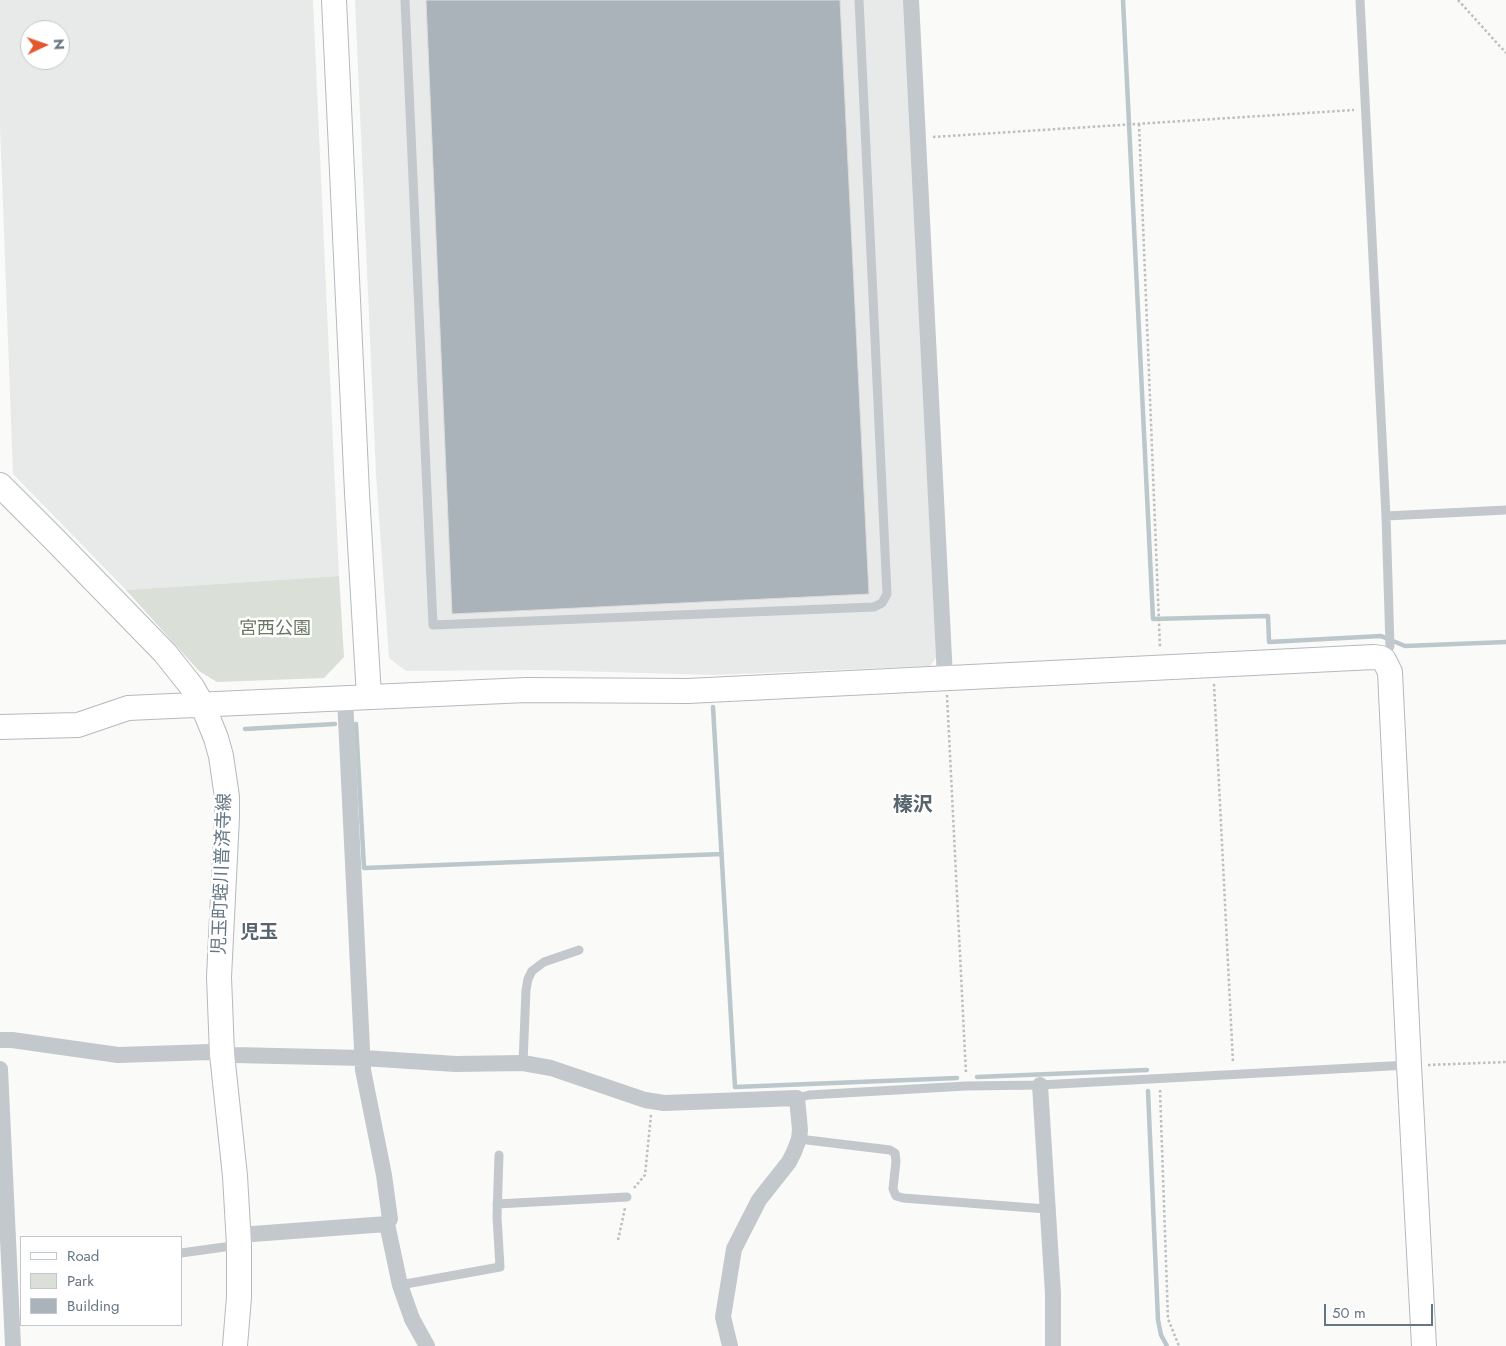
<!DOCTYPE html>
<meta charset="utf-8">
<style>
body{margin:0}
#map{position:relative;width:1506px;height:1346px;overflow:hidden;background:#fafaf8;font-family:Jost,sans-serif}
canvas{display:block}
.legend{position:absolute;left:20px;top:1236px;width:162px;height:90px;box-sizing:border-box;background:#fff;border:1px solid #c1c8cd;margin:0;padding:6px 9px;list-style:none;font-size:15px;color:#657683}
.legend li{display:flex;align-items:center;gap:10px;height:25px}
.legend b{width:25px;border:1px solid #c1c8cd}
.north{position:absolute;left:20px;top:20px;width:50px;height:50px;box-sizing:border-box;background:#fff;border:1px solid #c1c8cd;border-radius:50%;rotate:87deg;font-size:14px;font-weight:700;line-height:20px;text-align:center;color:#657683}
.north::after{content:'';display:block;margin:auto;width:18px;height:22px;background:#e4572e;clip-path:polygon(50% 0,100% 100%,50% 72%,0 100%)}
.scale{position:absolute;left:1324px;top:1304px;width:109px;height:22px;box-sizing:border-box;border:2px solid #657683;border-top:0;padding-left:6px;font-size:15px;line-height:18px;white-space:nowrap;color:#657683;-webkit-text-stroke:4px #fff;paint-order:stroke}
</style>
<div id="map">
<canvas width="1506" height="1346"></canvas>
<ul class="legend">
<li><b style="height:6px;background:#fff"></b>Road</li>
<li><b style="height:14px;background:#dadfd7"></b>Park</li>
<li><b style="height:14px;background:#aab3b9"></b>Building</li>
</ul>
<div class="north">N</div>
<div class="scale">50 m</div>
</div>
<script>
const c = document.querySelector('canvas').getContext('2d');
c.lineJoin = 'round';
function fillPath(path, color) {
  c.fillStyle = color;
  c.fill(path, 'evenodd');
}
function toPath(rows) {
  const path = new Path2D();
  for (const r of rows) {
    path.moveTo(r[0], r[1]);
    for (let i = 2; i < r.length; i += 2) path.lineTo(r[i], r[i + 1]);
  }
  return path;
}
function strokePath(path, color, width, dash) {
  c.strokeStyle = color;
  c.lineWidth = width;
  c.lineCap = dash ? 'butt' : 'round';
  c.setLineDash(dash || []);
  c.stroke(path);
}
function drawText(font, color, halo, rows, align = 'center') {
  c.font = font + ' Jost,"Noto Sans JP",sans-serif';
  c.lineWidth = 5;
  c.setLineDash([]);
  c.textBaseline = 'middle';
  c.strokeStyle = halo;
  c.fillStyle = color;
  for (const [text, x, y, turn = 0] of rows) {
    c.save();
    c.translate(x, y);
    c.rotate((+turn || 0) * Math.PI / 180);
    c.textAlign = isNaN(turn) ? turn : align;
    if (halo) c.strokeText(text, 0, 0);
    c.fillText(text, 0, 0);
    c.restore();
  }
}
const built = toPath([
 [0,0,313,0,339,576,126,590,13,474,0,126],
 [30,30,60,30,60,60,30,60],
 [355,0,904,0,936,658,930,666,714,675,539,670,406,671,389,658,376,474]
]);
const green = toPath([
 [339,576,344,657,324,678,217,682,199,671,126,590]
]);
const stream = toPath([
 [1123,0,1153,619,1268,616,1269,642,1381,636,1405,646,1506,642],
 [713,707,735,1087,957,1078],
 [356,724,364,868,722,854],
 [245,729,335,724],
 [977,1077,1147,1070],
 [1148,1091,1158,1320,1161,1335,1167,1346]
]);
const building = toPath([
 [426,0,840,0,869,594,452,614,426,0]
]);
const path = toPath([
 [1458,0,1506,53],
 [1139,124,1160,648],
 [933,137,1354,110],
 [1214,684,1233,1063],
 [947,695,966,1074],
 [1428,1065,1506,1062],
 [1160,1090,1168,1319,1179,1346],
 [634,1188,645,1175,651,1115],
 [618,1240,625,1208]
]);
const lane = toPath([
 [405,0,433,625,874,607,882,603,887,594,859,0],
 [1360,0,1386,516,1390,646,1384,660],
 [1386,516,1506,510],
 [523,1063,526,990,528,979,532,971,544,962,579,950],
 [797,1098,809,1095,966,1086,1040,1085,1408,1065],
 [799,1139,890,1150,895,1153,896,1161,893,1189,896,1196,903,1198,1046,1209],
 [497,1204,627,1197],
 [181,1253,239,1245],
 [400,1285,500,1267,497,1217,499,1155]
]);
const street = toPath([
 [911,0,945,678],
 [345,698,363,1070,384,1175,390,1219,387,1224,400,1285,412,1319,427,1346],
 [0,1040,12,1040,118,1055,210,1052,234,1055,363,1058,456,1064,523,1063,551,1068,645,1100,664,1103,797,1098,800,1130,799,1139,794,1152,789,1162,759,1200,734,1249,723,1317,730,1346],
 [0,1069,13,1346],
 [1040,1085,1053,1294,1053,1346],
 [239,1235,387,1224]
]);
const secondary = toPath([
 [334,0,357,493,369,697],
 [0,485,53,538,165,653,192,687,203,706,216,738,221,756,227,797,227,817,219,977,222,1054,235,1176,239,1245,239,1297,235,1346],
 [0,727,78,725,128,708,526,690,688,691,1374,657,1381,658,1384,660,1390,672,1409,1065,1424,1346]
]);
const parkNames = [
 ["宮西公園",275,630]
];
const streetNames = [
 ["児玉町蛭川普済寺線",223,874,-88]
];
const neighbourhoodNames = [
 ["児玉",259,933]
];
const quarterNames = [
 ["榛沢",913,806]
];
fillPath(built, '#e8e9e9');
fillPath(green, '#dadfd7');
strokePath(stream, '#bbc7cb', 4.5);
fillPath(building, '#aab3b9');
strokePath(building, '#dcdcda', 1);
strokePath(secondary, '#b3babf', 26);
strokePath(path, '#bbbfc2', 2.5, [2.5, 2.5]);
strokePath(lane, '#c3c8cc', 9);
strokePath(street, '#c3c8cc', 16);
strokePath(secondary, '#fff', 24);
drawText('18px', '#687a64', '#fff', parkNames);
drawText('18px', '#657683', '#fff', streetNames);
drawText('bold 19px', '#57646e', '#fff', neighbourhoodNames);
drawText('bold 20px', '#57646e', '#fff', quarterNames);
</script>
